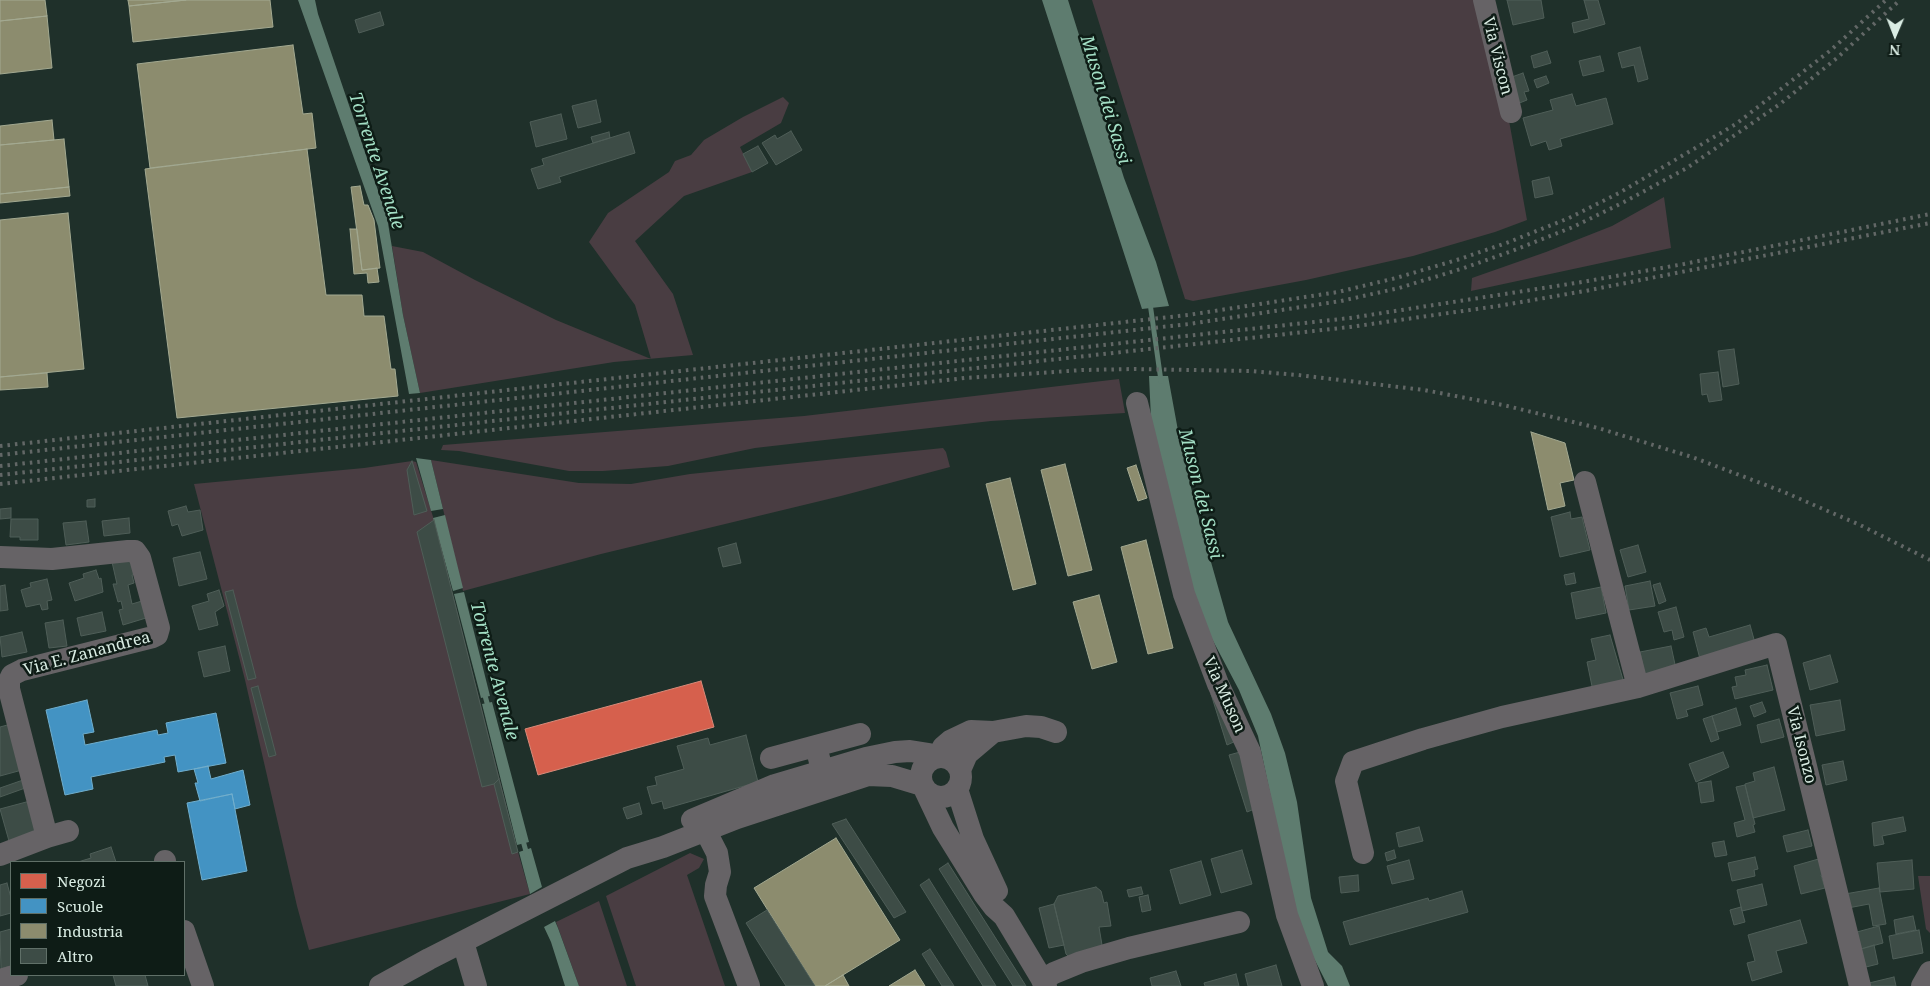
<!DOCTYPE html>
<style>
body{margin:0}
#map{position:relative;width:1930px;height:986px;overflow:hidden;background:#1f302a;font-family:"Noto Serif",serif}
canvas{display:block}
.legend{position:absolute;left:10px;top:861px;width:175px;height:115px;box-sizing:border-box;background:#0e1c16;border:1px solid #607068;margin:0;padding:6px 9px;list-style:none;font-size:15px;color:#daede4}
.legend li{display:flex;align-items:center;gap:10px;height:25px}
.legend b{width:25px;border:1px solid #607068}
.north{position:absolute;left:1870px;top:10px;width:50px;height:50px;-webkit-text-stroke:4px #0e1c16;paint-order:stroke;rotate:181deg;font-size:14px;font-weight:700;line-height:20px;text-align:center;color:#daede4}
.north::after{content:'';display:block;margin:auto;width:18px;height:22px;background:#daede4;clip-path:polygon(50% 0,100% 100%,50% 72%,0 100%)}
</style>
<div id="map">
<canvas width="1930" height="986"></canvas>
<ul class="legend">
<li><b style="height:14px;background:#d6604d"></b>Negozi</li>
<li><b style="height:14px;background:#4393c3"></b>Scuole</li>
<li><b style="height:14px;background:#8c8c6e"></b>Industria</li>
<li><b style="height:14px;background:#3d4c46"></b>Altro</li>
</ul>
<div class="north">N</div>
</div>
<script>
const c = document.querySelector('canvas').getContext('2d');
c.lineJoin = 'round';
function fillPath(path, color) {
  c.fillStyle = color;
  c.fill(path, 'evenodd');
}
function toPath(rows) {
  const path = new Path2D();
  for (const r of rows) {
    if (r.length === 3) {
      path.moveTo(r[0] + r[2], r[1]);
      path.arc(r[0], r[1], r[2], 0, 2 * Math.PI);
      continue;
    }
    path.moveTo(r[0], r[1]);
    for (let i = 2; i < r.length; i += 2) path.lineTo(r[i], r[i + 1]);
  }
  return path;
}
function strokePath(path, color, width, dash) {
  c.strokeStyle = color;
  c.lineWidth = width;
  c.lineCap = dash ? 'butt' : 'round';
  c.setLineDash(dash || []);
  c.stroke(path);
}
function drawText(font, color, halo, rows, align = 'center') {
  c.font = font + ' "Noto Serif",serif';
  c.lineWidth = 5;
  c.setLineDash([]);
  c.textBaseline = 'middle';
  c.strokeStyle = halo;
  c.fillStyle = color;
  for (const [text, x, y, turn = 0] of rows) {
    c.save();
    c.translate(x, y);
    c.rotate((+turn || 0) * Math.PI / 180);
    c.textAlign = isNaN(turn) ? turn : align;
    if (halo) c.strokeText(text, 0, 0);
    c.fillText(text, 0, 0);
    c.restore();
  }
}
const green = toPath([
 [1092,0,1479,0,1508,115,1527,220,1495,232,1413,256,1306,280,1193,301,1185,299],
 [783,97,789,103,781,123,740,147,752,172,684,196,635,241,673,294,693,355,614,362,420,393,403,315,392,246,423,252,475,280,556,320,651,359,635,305,589,242,608,213,669,172,675,161,691,155,704,140,743,117],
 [1664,197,1671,248,1471,291,1472,278,1546,252,1612,226],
 [1119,379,1125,413,991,421,755,448,668,466,603,471,569,471,459,451,441,450,443,445,804,416],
 [943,448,946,452,950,467,841,496,601,554,463,591,431,460,579,483,631,484,690,474],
 [412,461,416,462,434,520,518,852,530,894,309,950,297,906,245,680,194,484,364,468],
 [690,853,704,859,699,868,687,875,725,986,636,986,606,896],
 [1918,876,1930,876,1930,933,1926,929],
 [599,901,627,986,579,986,556,922]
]);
const water = toPath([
 [298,0,315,0,318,14,387,217,403,315,420,393,409,394,378,226],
 [1042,0,1068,0,1124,178,1156,262,1169,306,1142,309],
 [1149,376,1168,376,1179,436,1196,509,1228,622,1271,714,1285,753,1297,802,1311,898,1328,952,1342,966,1350,986,1328,986,1301,933,1284,860,1258,736,1239,690,1202,620,1193,593,1151,419],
 [416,458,431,460,443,509,431,511],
 [445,515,463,588,453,591,433,518],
 [464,592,490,696,481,698,454,594],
 [492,702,529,842,517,845,482,704],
 [531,848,542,887,530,894,519,852],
 [555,921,558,928,579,986,565,986,551,942,544,927]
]);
const shops = toPath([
 [701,681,714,727,538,775,525,729,701,681]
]);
const schools = toPath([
 [87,700,94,732,83,734,85,745,157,730,158,735,168,733,166,723,216,713,226,763,178,772,175,755,164,757,165,762,91,777,93,789,65,795,46,710,87,700],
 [208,766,211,779,243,770,250,805,235,809,232,794,200,801,195,783,198,783,194,769,208,766],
 [232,794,247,871,202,880,187,803,232,794]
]);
const industry = toPath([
 [0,0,45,0,47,16,0,21,0,0],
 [128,0,186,0,129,6,128,0],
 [186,0,270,0,273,27,133,42,129,6,186,0],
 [47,16,52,68,0,74,0,21,47,16],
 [293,45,303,114,312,113,316,148,150,168,137,64,293,45],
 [52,120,54,140,0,145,0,126,52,120],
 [64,139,69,187,0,194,0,145,64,139],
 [307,149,326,295,362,295,364,316,384,316,391,369,395,369,398,396,177,418,145,169,307,149],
 [360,186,364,205,368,205,374,220,380,268,362,270,351,187,360,186],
 [69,187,70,196,0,203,0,194,69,187],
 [68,213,84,369,0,377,0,220,68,213],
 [350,229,357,229,362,270,377,268,379,282,368,283,367,273,354,274,350,229],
 [47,373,48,387,0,390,0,377,47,373],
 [1531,432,1565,443,1574,480,1560,483,1565,506,1548,510,1531,432],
 [1065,464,1092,570,1068,576,1041,470,1065,464],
 [1136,465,1147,498,1138,501,1127,468,1136,465],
 [1010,478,1036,584,1013,590,986,484,1010,478],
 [1146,540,1173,648,1148,654,1121,547,1146,540],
 [1099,595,1117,662,1092,669,1073,602,1099,595],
 [836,838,900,940,825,986,815,986,754,888,836,838],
 [915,970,925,986,889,986,915,970],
 [843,975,849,986,825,986,843,975]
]);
const stream = toPath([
 [1150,303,1161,381],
 [484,692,489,710],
 [522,837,527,855]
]);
const building = toPath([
 [1507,0,1541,0,1544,18,1513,25,1507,0],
 [1584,0,1598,0,1605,24,1574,33,1572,23,1589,19,1584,0],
 [380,12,384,25,359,33,355,20,380,12],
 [1640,47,1648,79,1638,82,1634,65,1622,68,1618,53,1640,47],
 [1547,51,1551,63,1534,68,1531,56,1547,51],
 [1600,56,1604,71,1583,76,1579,61,1600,56],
 [1523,73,1529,91,1524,92,1527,100,1517,104,1509,78,1523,73],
 [1546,76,1549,83,1537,88,1534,80,1546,76],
 [1572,94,1576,106,1606,98,1613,124,1560,139,1562,146,1549,150,1546,141,1531,146,1523,118,1553,110,1550,100,1572,94],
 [596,100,601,122,578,128,572,106,596,100],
 [561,114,567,139,536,147,530,122,561,114],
 [791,131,802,150,776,165,762,143,775,135,777,139,791,131],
 [609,132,610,138,593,143,591,137,609,132],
 [629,132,635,153,559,177,561,182,538,189,531,169,544,165,542,159,629,132],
 [758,146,768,163,752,172,743,154,758,146],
 [1549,177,1553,194,1535,198,1532,181,1549,177],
 [1734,349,1739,384,1723,387,1718,351,1734,349],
 [1718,372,1722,400,1709,402,1707,394,1702,395,1700,374,1718,372],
 [412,461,427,511,414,515,407,470,412,461],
 [95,499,95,507,87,507,87,500,95,499],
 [186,506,188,512,200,510,203,530,182,536,178,524,172,526,168,511,186,506],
 [11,508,11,518,0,519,0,509,11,508],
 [1570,512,1571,519,1582,517,1590,550,1560,557,1551,517,1570,512],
 [129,518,130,533,104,536,102,521,129,518],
 [11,519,38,519,38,540,20,540,20,537,10,537,11,519],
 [434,520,499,779,494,784,482,787,417,532,434,520],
 [86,521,89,542,66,545,63,523,86,521],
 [736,543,741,563,723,567,718,548,736,543],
 [1638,545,1646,572,1628,577,1620,550,1638,545],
 [200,552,207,579,179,586,173,558,200,552],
 [133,557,137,574,132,575,134,583,128,585,132,604,142,601,146,618,123,625,119,610,123,609,121,601,118,602,113,584,117,584,112,562,133,557],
 [96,570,99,579,101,578,103,592,75,601,69,583,84,578,83,574,96,570],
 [1574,573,1576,583,1566,585,1564,575,1574,573],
 [47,579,52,600,47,601,48,609,42,610,40,604,26,607,21,590,31,587,30,583,47,579],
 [1650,581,1655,606,1629,610,1625,586,1650,581],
 [1660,583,1666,601,1659,604,1653,585,1660,583],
 [5,585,8,610,0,611,0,586,5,585],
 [1601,587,1606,613,1576,619,1571,593,1601,587],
 [219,590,224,606,215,612,218,625,199,630,192,606,209,601,207,594,219,590],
 [233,590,256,678,248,680,225,592,233,590],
 [1676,607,1684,637,1674,640,1672,630,1664,632,1658,612,1676,607],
 [102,612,106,631,81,636,77,618,102,612],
 [63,620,67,646,49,648,45,623,63,620],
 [1750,625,1755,643,1700,659,1693,632,1706,628,1709,637,1750,625],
 [22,632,27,652,2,657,0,637,22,632],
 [1610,635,1624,683,1593,691,1587,662,1596,660,1591,639,1610,635],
 [225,646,230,671,204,677,198,652,225,646],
 [1671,646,1676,669,1645,676,1640,652,1671,646],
 [1830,655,1838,682,1810,690,1803,663,1830,655],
 [1767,665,1773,690,1735,699,1732,687,1737,686,1735,677,1746,675,1745,670,1767,665],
 [258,686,276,755,269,757,251,688,258,686],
 [1698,686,1703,705,1686,710,1688,716,1677,719,1670,693,1698,686],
 [1211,694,1236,741,1227,745,1211,694],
 [1840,700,1845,730,1816,736,1810,705,1840,700],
 [1762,702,1766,712,1754,717,1750,706,1762,702],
 [1736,708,1741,725,1717,732,1712,716,1736,708],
 [1712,716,1719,739,1711,742,1703,719,1712,716],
 [1779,719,1784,737,1761,743,1757,725,1779,719],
 [11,724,22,770,0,776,0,727,11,724],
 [746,735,758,782,664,809,662,801,652,804,647,787,657,785,655,777,684,769,677,746,708,738,710,745,746,735],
 [1240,752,1257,808,1247,812,1229,755,1240,752],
 [1723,752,1729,767,1696,782,1689,764,1723,752],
 [1843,761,1847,780,1826,785,1822,765,1843,761],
 [1774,767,1785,810,1753,818,1745,784,1755,781,1753,773,1774,767],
 [26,779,28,787,0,797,0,788,26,779],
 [499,779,518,852,512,854,494,784,499,779],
 [1711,781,1714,801,1701,803,1698,783,1711,781],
 [1745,785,1755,824,1753,825,1755,832,1737,837,1734,823,1745,820,1736,787,1745,785],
 [30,801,39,832,9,841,0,809,30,801],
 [639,803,642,814,627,819,623,808,639,803],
 [1903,817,1906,831,1882,836,1884,844,1874,846,1872,823,1903,817],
 [846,819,906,912,894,918,832,824,846,819],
 [1419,827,1423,841,1399,847,1396,833,1419,827],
 [1808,830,1812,846,1787,852,1783,836,1808,830],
 [1724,841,1727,855,1715,857,1712,843,1724,841],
 [111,847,116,862,78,862,91,858,90,854,111,847],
 [1242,850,1252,884,1221,893,1211,859,1242,850],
 [1394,850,1396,858,1387,861,1385,853,1394,850],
 [1755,857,1758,869,1754,870,1755,876,1732,881,1728,863,1755,857],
 [1822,858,1826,873,1821,875,1825,888,1801,894,1794,866,1822,858],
 [1409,860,1414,879,1392,884,1387,866,1409,860],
 [1912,860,1914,889,1880,892,1877,863,1912,860],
 [1201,861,1211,895,1180,904,1170,870,1201,861],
 [948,863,1026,986,1013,986,939,869,948,863],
 [1358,875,1359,891,1341,893,1339,877,1358,875],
 [929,879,996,986,983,986,920,885,929,879],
 [7,883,11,898,11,913,0,916,0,885,7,883],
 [1762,884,1767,905,1742,911,1737,890,1762,884],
 [1096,887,1101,891,1104,903,1107,902,1111,926,1099,927,1103,951,1071,959,1066,954,1054,904,1058,896,1096,887],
 [1141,887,1143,894,1129,897,1127,890,1141,887],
 [1879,888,1886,924,1873,926,1869,904,1848,908,1845,894,1879,888],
 [1462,891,1468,912,1350,945,1343,922,1428,898,1429,901,1462,891],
 [1148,895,1151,910,1142,912,1139,897,1148,895],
 [1054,904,1064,945,1049,948,1039,908,1054,904],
 [1741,907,1745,922,1734,925,1730,910,1741,907],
 [767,910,815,986,786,986,746,923,767,910],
 [1913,916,1916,930,1896,934,1894,920,1913,916],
 [1800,920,1807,943,1776,951,1782,972,1752,981,1747,963,1755,961,1748,935,1800,920],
 [1879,926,1883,943,1861,949,1857,932,1879,926],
 [11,929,11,966,1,969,0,932,11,929],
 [1919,930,1923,953,1893,959,1889,936,1919,930],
 [1874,945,1878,964,1866,967,1861,949,1874,945],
 [930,949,954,986,942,986,922,954,930,949],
 [1276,965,1282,986,1248,986,1245,974,1276,965],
 [1176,971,1181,986,1152,986,1150,978,1176,971],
 [1236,974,1239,986,1205,986,1204,983,1236,974],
 [113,975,145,975,148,986,116,986,113,975],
 [1894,977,1896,986,1870,986,1869,983,1894,977]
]);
const minor = toPath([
 [1484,0,1511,112],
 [1137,403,1184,594,1218,684,1250,752,1287,915,1313,986],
 [1585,482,1638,687],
 [0,557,52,559,128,551,135,551,140,558,159,628,157,635,153,637,22,670,12,675,9,681,9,689,47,837,0,855],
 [816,746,822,770,825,776,833,777],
 [941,777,20],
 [939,757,943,747,950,741,971,731,993,732,1026,726,1041,727,1056,732],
 [771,758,860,734],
 [960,770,967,754,993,732],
 [957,789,973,839,997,891],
 [925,790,943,828,984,894,994,907,1004,916,1046,986],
 [699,818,717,853,720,872,716,885,715,896,749,986],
 [692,820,775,785,866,758,895,752,910,751,929,754,935,758],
 [47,837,68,831],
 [1363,853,1346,781,1353,762,1423,739,1502,717,1638,687,1776,644,1860,986],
 [165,861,165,862],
 [184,931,203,986],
 [463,942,476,986],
 [0,980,17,975],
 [1042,980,1054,973,1081,962,1129,948,1239,922],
 [380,986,429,959,627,858,663,847,737,818,868,775,892,776,922,785],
 [1922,986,1930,972]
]);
const rail = toPath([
 [0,446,1188,315,1338,292,1396,278,1460,259,1509,242,1569,218,1619,193,1736,124,1831,50,1886,0],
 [0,455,1189,324,1341,301,1399,288,1464,268,1512,251,1573,227,1624,202,1687,168,1780,104,1837,58,1900,0],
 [0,466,1350,318,1582,282,1684,264,1930,214],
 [0,475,1350,327,1498,306,1585,291,1930,223],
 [0,484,965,378,1083,370,1134,369,1250,371,1298,375,1424,390,1503,405,1598,428,1692,457,1784,492,1860,525,1930,560]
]);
const streetNames = [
 ["Via Viscon",1497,56,76],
 ["Via E. Zanandrea",87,654,-15],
 ["Via Muson",1224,695,66],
 ["Via Isonzo",1801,745,76]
];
const waterNames = [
 ["Muson dei Sassi",1105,100,73],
 ["Torrente Avenale",376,161,72],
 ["Muson dei Sassi",1200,494,76],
 ["Torrente Avenale",494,671,75]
];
fillPath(green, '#493d42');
fillPath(water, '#5e7c6f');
fillPath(shops, '#d6604d');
strokePath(shops, '#d78a7a', 1);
fillPath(schools, '#4393c3');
strokePath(schools, '#70aecd', 1);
fillPath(industry, '#8c8c6e');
strokePath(industry, '#a3a991', 1);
strokePath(stream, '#5e7c6f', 5);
fillPath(building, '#3d4c46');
strokePath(building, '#4f5e58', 1);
strokePath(minor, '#666366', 22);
strokePath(rail, '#626766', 4, [2.5, 5]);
drawText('16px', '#daede4', '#0e1c16', streetNames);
drawText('italic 18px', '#a3dfc5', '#0e1c16', waterNames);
</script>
